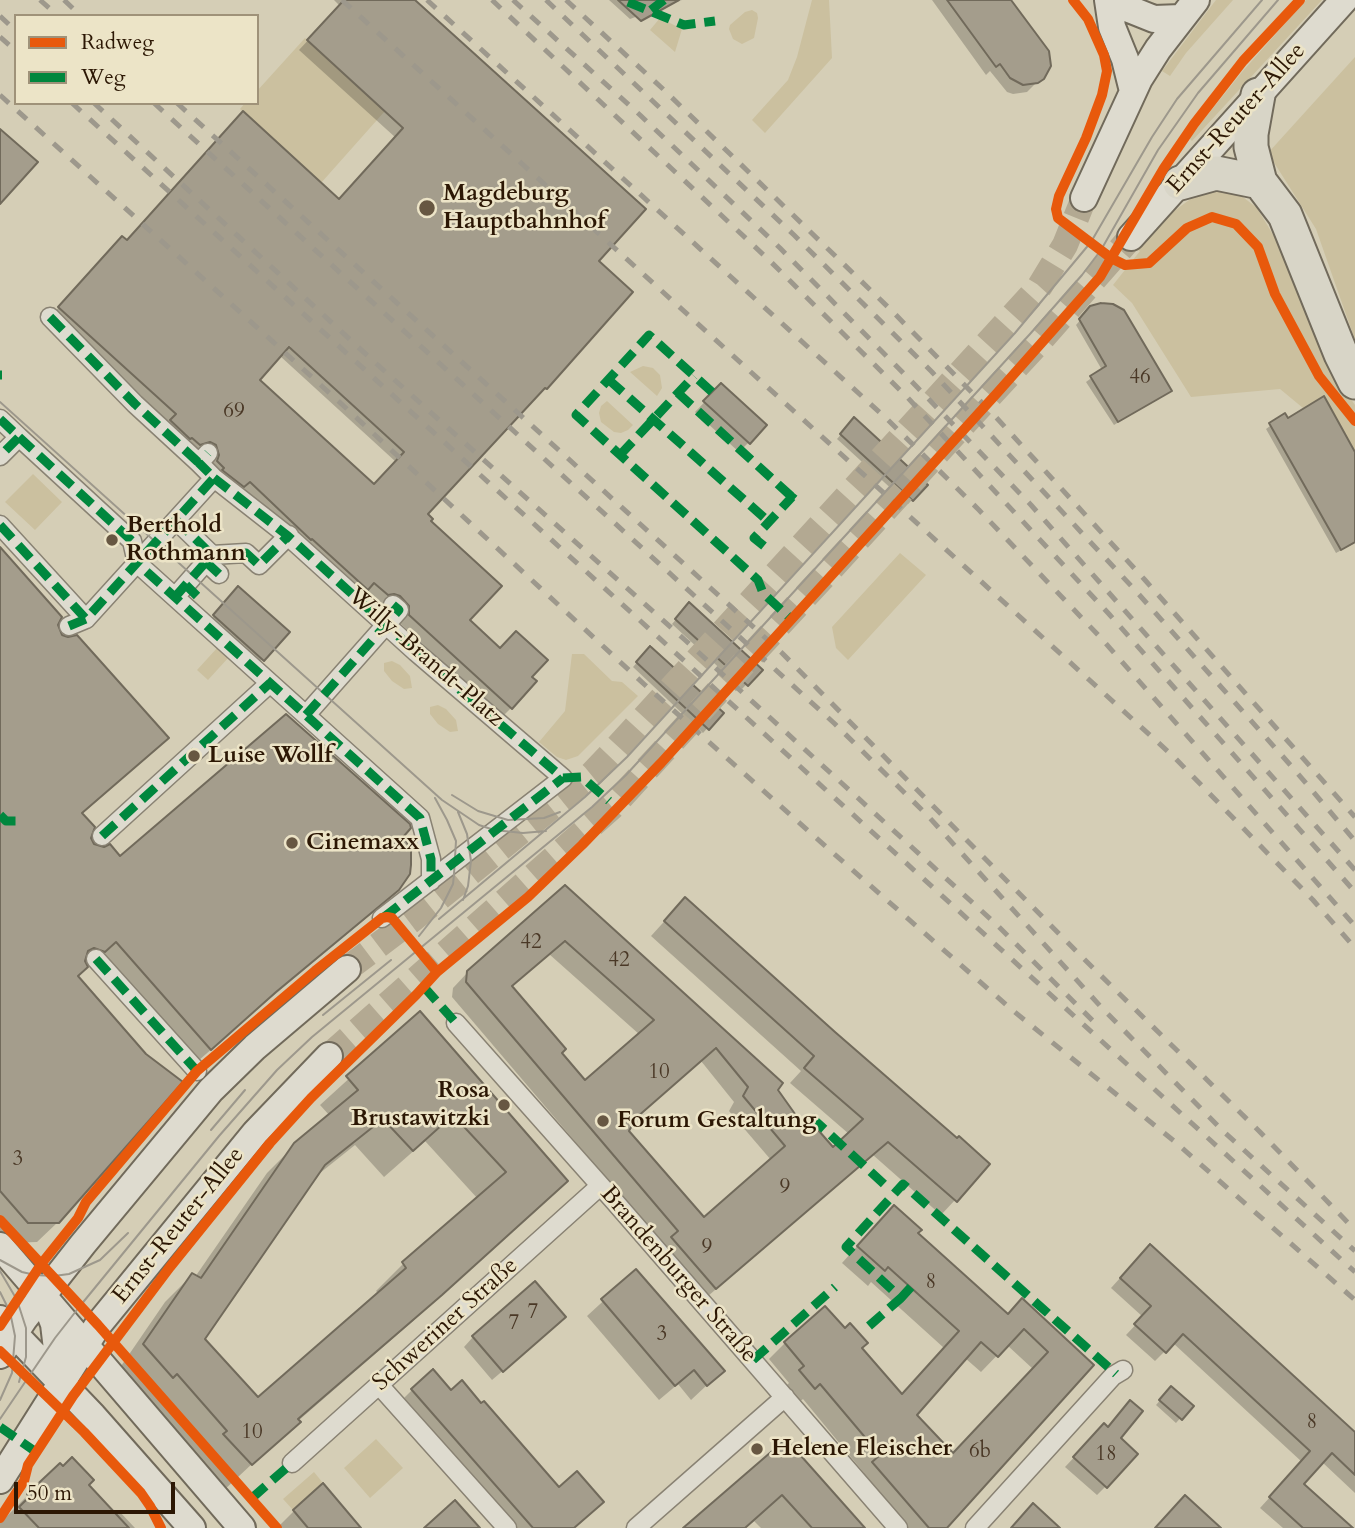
<!DOCTYPE html>
<meta charset="utf-8">
<style>
body{margin:0}
#map{position:relative;width:1355px;height:1528px;overflow:hidden;background:#d5ceb6;font-family:Cardo,serif}
canvas{display:block}
.legend{position:absolute;left:14px;top:14px;width:245px;height:91px;box-sizing:border-box;background:#ece4c7;border:2px solid #9f9279;margin:0;padding:9px 12px;list-style:none;font-size:21px;color:#2c1704}
.legend li{display:flex;align-items:center;gap:14px;height:35px}
.legend b{width:35px;border:2px solid #9f9279}
.scale{position:absolute;left:14px;top:1482px;width:161px;height:32px;box-sizing:border-box;border:4px solid #2c1704;border-top:0;padding-left:9px;font-size:21px;line-height:24px;white-space:nowrap;color:#2c1704;-webkit-text-stroke:5px #ece4c7;paint-order:stroke}
</style>
<div id="map">
<canvas width="1355" height="1528"></canvas>
<ul class="legend">
<li><b style="height:9px;background:#e8590c"></b>Radweg</li>
<li><b style="height:9px;background:#00873e"></b>Weg</li>
</ul>
<div class="scale">50 m</div>
</div>
<script>
const c = document.querySelector('canvas').getContext('2d');
c.lineJoin = 'round';
function fillPath(path, color) {
  c.fillStyle = color;
  c.fill(path, 'evenodd');
}
function toPath(rows) {
  const path = new Path2D();
  for (const r of rows) {
    path.moveTo(r[0], r[1]);
    for (let i = 2; i < r.length; i += 2) path.lineTo(r[i], r[i + 1]);
  }
  return path;
}
function strokePath(path, color, width, dash) {
  c.strokeStyle = color;
  c.lineWidth = width;
  c.lineCap = dash ? 'butt' : 'round';
  c.setLineDash(dash || []);
  c.stroke(path);
}
function drawText(font, color, halo, rows, align = 'center') {
  c.font = font + ' Cardo,serif';
  c.lineWidth = 5;
  c.setLineDash([]);
  c.textBaseline = 'middle';
  c.strokeStyle = halo;
  c.fillStyle = color;
  for (const [text, x, y, turn = 0] of rows) {
    c.save();
    c.translate(x, y);
    c.rotate((+turn || 0) * Math.PI / 180);
    c.textAlign = isNaN(turn) ? turn : align;
    if (halo) c.strokeText(text, 0, 0);
    c.fillText(text, 0, 0);
    c.restore();
  }
}
const green = toPath([
 [812,0,829,0,832,58,765,133,752,120,788,80,797,57],
 [1216,0,1233,0,1186,53,1170,76,1162,71],
 [1306,0,1322,0,1192,141,1189,138,1242,72],
 [752,10,757,13,758,18,754,38,742,44,733,39,729,29,730,25,745,12],
 [660,18,682,29,675,52,650,30],
 [305,38,385,111,321,183,240,109,245,103,257,103,257,91],
 [1355,57,1355,340,1316,229,1268,153],
 [1215,188,1234,190,1257,208,1278,243,1338,381,1355,405,1355,451,1280,389,1191,397,1132,303,1113,285,1140,251,1137,250,1174,211,1203,190],
 [643,366,653,368,660,375,662,388,657,396,630,372],
 [607,401,633,425,628,430,621,433,614,432,601,422,599,413,601,406],
 [33,474,62,502,35,530,5,502],
 [900,553,926,575,848,660,836,648,832,627],
 [218,647,229,657,208,680,197,670],
 [572,654,584,654,612,681,622,682,638,696,578,756,566,760,557,757,539,742,565,711],
 [392,661,400,665,410,676,412,688,404,689,392,681,384,671,384,663],
 [438,705,446,709,456,720,458,731,450,732,438,724,430,714,430,707],
 [376,1439,403,1468,370,1498,344,1468],
 [314,1472,323,1483,293,1510,283,1499]
]);
const shadow = toPath([
 [334,0,413,0,596,261,546,388,537,397,535,396,426,514,468,621,530,677,511,708,502,717,401,624,401,617,386,602,378,604,364,591,358,597,50,317,113,247,126,242,339,201,396,138,299,50,340,6],
 [280,356,396,462,374,486,257,380],
 [609,0,682,0,630,19],
 [932,0,1010,0,1047,72,1027,92,1013,94,1007,92,990,71,986,75],
 [1091,308,1170,390,1114,425,1086,382,1102,370,1076,325],
 [721,385,749,442,739,452,695,412],
 [1285,415,1288,421,1355,455,1355,543,1336,553,1266,429],
 [850,424,926,485,908,504,837,439],
 [0,550,56,625,60,636,146,758,81,815,93,846,120,859,402,836,397,889,376,910,254,1012,190,1068,95,961,76,976,58,1222,37,1242,8,1243,0,1234],
 [238,588,288,632,258,664,210,620],
 [689,605,760,670,742,689,672,624],
 [650,648,721,713,703,733,633,667],
 [564,887,776,1090,805,1131,832,1149,849,1134,790,1083,801,1071,651,936,671,914,957,1140,955,1200,941,1215,873,1155,701,1302,664,1246,452,997,453,988,468,972],
 [549,954,640,1035,585,1083,511,987],
 [701,1061,734,1102,729,1111,771,1160,703,1219,624,1128],
 [420,1014,565,1181,412,1322,298,1421,223,1491,197,1462,200,1459,148,1400,117,1372,165,1302,192,1275,195,1277,267,1173,295,1145,330,1116,320,1105],
 [425,1141,478,1199,403,1264,376,1291,379,1294,257,1400,203,1339,315,1177,355,1145,384,1177],
 [878,1223,916,1234,1007,1315,1092,1366,945,1528,899,1528,857,1480,864,1473,803,1399,797,1404,784,1388,789,1383,769,1359,785,1343,860,1348,901,1395,944,1348,871,1282,868,1286,842,1263],
 [1007,1345,1033,1369,953,1455,915,1415,965,1358,981,1372],
 [1140,1256,1353,1432,1355,1430,1355,1493,1322,1462,1301,1484,1350,1528,1283,1528,1260,1508,1302,1462,1173,1343,1155,1361,1126,1335,1143,1317,1111,1288],
 [636,1271,722,1371,691,1400,678,1384,659,1400,587,1316],
 [554,1327,492,1380,464,1347,473,1337],
 [1171,1388,1191,1406,1176,1423,1156,1405],
 [412,1390,451,1392,559,1489,573,1528,513,1528,401,1401],
 [1121,1412,1119,1439,1106,1486,1097,1495,1065,1467,1095,1435,1107,1428],
 [786,1442,862,1528,761,1528,754,1521,746,1528,686,1528],
 [87,1485,115,1515,119,1511,135,1528,0,1528,0,1523,28,1495],
 [323,1486,359,1528,277,1528,294,1511]
]);
const building = toPath([
 [344,0,415,0,646,209,599,261,633,292,547,389,545,388,428,514,433,519,431,521,502,586,470,620,500,648,516,631,548,660,532,677,537,681,512,709,409,615,409,606,400,596,394,594,388,595,374,583,368,590,312,539,311,540,250,482,244,487,222,470,224,468,217,461,219,455,216,445,210,442,200,445,192,438,190,439,170,420,176,414,58,307,122,236,127,240,243,111,339,199,403,128,307,40,344,0],
 [289,347,404,452,374,484,260,380,289,347],
 [618,0,679,0,641,21,618,0],
 [947,0,1011,0,1049,51,1051,66,1044,79,1038,83,1023,85,1010,78,1000,64,996,67,947,0],
 [0,129,38,162,0,204,0,129],
 [1101,303,1113,304,1124,310,1172,391,1118,422,1090,376,1106,366,1079,319,1090,306,1101,303],
 [721,383,767,425,750,444,703,401,721,383],
 [1324,396,1355,452,1355,542,1341,550,1269,423,1285,413,1288,418,1324,396],
 [854,417,928,485,913,501,840,434,854,417],
 [0,547,62,617,58,625,62,635,68,637,77,635,169,738,82,813,95,827,91,838,94,844,104,847,110,844,120,856,286,714,410,824,411,828,404,836,411,851,411,865,410,874,399,890,276,992,211,1050,116,942,105,952,94,948,88,951,85,961,88,967,78,976,146,1054,183,1082,59,1223,28,1223,0,1191,0,547],
 [238,586,290,632,264,661,213,615,238,586],
 [689,602,763,670,748,686,675,619,689,602],
 [650,646,724,713,709,730,636,662,650,646],
 [565,885,783,1083,778,1090,805,1128,812,1123,833,1147,863,1119,804,1068,814,1056,664,921,685,897,835,1032,957,1138,959,1136,990,1164,957,1202,888,1142,716,1289,671,1237,678,1231,466,982,467,971,565,885],
 [565,941,654,1020,585,1080,562,1053,566,1049,512,986,565,941],
 [716,1048,748,1087,743,1096,785,1146,704,1217,629,1131,636,1118,716,1048],
 [420,1011,568,1181,442,1295,298,1419,301,1422,252,1465,223,1434,227,1431,177,1374,173,1378,143,1344,192,1273,201,1278,294,1143,358,1090,346,1076,420,1011],
 [453,1115,506,1172,402,1262,406,1268,258,1397,205,1339,325,1165,383,1119,413,1151,453,1115],
 [894,1205,922,1230,918,1233,1008,1314,1022,1298,1094,1365,947,1528,929,1528,872,1462,880,1455,820,1384,815,1389,799,1370,804,1366,784,1342,825,1306,845,1328,850,1323,868,1343,862,1348,902,1394,959,1331,888,1267,885,1271,857,1246,894,1205],
 [1024,1329,1048,1352,953,1453,917,1415,981,1342,998,1357,1024,1329],
 [1150,1244,1355,1432,1355,1475,1332,1453,1304,1484,1353,1528,1303,1528,1269,1497,1310,1451,1183,1334,1166,1353,1134,1324,1151,1306,1120,1278,1150,1244],
 [636,1269,725,1371,707,1386,694,1370,675,1386,601,1299,636,1269],
 [535,1281,566,1317,503,1372,472,1336,535,1281],
 [433,1369,451,1390,462,1380,481,1403,484,1401,559,1487,577,1471,604,1502,574,1528,533,1528,411,1389,433,1369],
 [1171,1386,1194,1406,1182,1420,1159,1400,1171,1386],
 [1130,1400,1143,1411,1121,1438,1138,1454,1107,1488,1073,1457,1104,1423,1108,1427,1130,1400],
 [786,1439,865,1528,812,1528,782,1495,745,1528,683,1528,786,1439],
 [72,1457,94,1480,89,1485,129,1528,39,1528,19,1507,29,1497,27,1494,60,1463,63,1466,72,1457],
 [323,1483,361,1528,308,1528,293,1510,323,1483],
 [1185,1495,1221,1528,1155,1528,1185,1495],
 [455,1500,480,1528,424,1528,455,1500],
 [1033,1503,1060,1528,1011,1528,1033,1503]
]);
const secondaryTunnel = toPath([
 [347,969,413,919,592,774,612,753,1040,286,1065,245,1084,198],
 [329,1056,612,807,1040,341,1131,237]
]);
const street = toPath([
 [50,317,135,404,199,463],
 [0,419,19,437,0,456],
 [19,437,132,541,137,563,420,818,431,859,431,881],
 [214,478,288,536,416,652,563,778,382,918],
 [176,520,212,555,246,553,259,565,289,535],
 [0,525,86,619],
 [206,562,219,574],
 [175,597,212,555],
 [69,626,86,619,214,478,199,463,208,453],
 [306,715,399,610,393,605],
 [102,836,270,683],
 [96,959,197,1071],
 [456,1023,615,1202,898,1528],
 [379,1385,507,1528],
 [292,1463,600,1186],
 [636,1528,785,1397],
 [975,1528,1113,1376,1123,1370]
]);
const secondary = toPath([
 [1108,0,1112,27,1125,59,1133,91],
 [1109,1,1154,19,1181,18],
 [1084,198,1139,79,1158,49,1196,0],
 [1131,237,1344,0],
 [0,1246,242,1528],
 [47,1306,54,1324,61,1383],
 [0,1319,93,1416,192,1528],
 [0,1355,24,1319,83,1244,211,1090,255,1047,347,969],
 [0,1480,98,1325,255,1133,329,1056]
]);
const highway = toPath([
 [1258,95,1251,134,1251,147,1260,182,1285,215,1341,354,1355,382],
 [1180,183,1216,173,1260,182]
]);
const tram = toPath([
 [0,402,442,800,479,825,494,830,523,833,546,831],
 [452,795,478,811,508,820,544,818,560,812],
 [458,812,467,834,471,861,468,886,463,900],
 [439,919,585,797,627,757,1015,333,1091,242,1152,137,1177,99,1262,0],
 [419,936,441,908,453,884,454,874,456,841,447,820,435,798],
 [323,1015,391,960],
 [211,1130,245,1090],
 [0,1260,22,1272,35,1275,54,1276,69,1274,100,1260,128,1233],
 [0,1271,17,1300,26,1328,26,1357,19,1382],
 [0,1292,10,1312,15,1336,12,1373,0,1400],
 [0,1419,55,1338,80,1306,219,1136,277,1070,312,1037,592,807,626,775,1030,334,1082,275,1101,250,1158,150,1198,93,1278,0]
]);
const rail = toPath([
 [40,0,58,16],
 [64,0,81,16],
 [342,0,1174,757,1313,900,1355,948],
 [427,0,888,420,979,510,1100,637,1355,926],
 [492,0,769,260,908,398,1109,614,1355,892],
 [513,0,640,115,780,248,918,388,1031,505,1355,870],
 [546,0,794,235,932,372,1135,590,1293,768,1355,841],
 [566,0,663,89,891,310,993,414,1145,580,1355,817],
 [0,16,16,31],
 [0,37,16,51],
 [0,95,334,397,645,685,832,852,1011,1009,1174,1141,1355,1300],
 [72,103,1355,1272],
 [94,103,370,358,685,640,997,925,1097,1025],
 [154,103,835,724,928,816,1102,1008,1223,1131,1355,1251],
 [177,103,782,653,1083,958,1259,1131,1355,1230]
]);
const quiet = toPath([
 [628,2,684,25,715,21],
 [651,10,664,0],
 [50,317,135,404,199,463],
 [0,375,2,375],
 [609,380,769,522],
 [712,392,649,335,576,415,758,580,763,593,791,619],
 [678,393,792,497],
 [0,419,19,437,0,456],
 [19,437,132,541,137,563,420,818,431,859,431,881],
 [620,455,694,376],
 [214,478,288,536,416,652,563,778],
 [176,520,212,555,246,553,259,565,289,535],
 [0,525,86,619],
 [764,546,754,538,792,497,801,505],
 [206,562,219,574],
 [186,585,197,596],
 [175,597,212,555],
 [69,626,86,619,214,478,199,463,208,453],
 [306,715,399,610,393,605],
 [563,778,582,777,609,801],
 [0,815,6,821,18,821],
 [102,836,270,683],
 [384,917,563,778],
 [96,959,197,1071],
 [424,987,456,1023],
 [811,1117,885,1185],
 [911,1287,901,1298,846,1247,903,1184,1116,1374],
 [869,1326,901,1298],
 [753,1360,835,1287],
 [0,1427,36,1452,34,1456],
 [252,1498,292,1463]
]);
const cycleway = toPath([
 [1073,0,1088,19,1104,55,1107,71,1102,95,1086,138,1059,196,1056,209,1058,218,1111,258,1125,265,1149,263,1187,228,1212,217,1236,224,1258,247,1275,294,1319,376,1355,421],
 [0,1220,98,1325,277,1528],
 [0,1326,42,1263,78,1218,86,1202,197,1071,315,971,382,918,387,917,392,918,437,972],
 [0,1351,84,1432,141,1493,150,1506,161,1528],
 [0,1518,24,1481,28,1465,73,1396,170,1267,270,1143,311,1098,416,995,437,972,528,897,582,845,661,763,998,392,1100,277,1164,168,1194,124,1243,61,1300,0]
]);
const markers = [
 [427,208,9,"#675742"],
 [112,540,7,"#675742"],
 [194,756,7,"#675742"],
 [292,843,7,"#675742"],
 [504,1105,7,"#675742"],
 [603,1121,7,"#675742"],
 [757,1449,7,"#675742"]
];
const numberNames = [
 ["46",1140,378],
 ["69",234,412],
 ["42",531,943],
 ["42",619,961],
 ["10",659,1073],
 ["3",18,1160],
 ["9",785,1188],
 ["9",707,1248],
 ["8",931,1283],
 ["7",533,1313],
 ["7",514,1324],
 ["3",662,1335],
 ["8",1312,1423],
 ["10",252,1433],
 ["6b",980,1452],
 ["18",1106,1455]
];
const streetNames = [
 ["Ernst-Reuter-Allee",1237,119,-48],
 ["Willy-Brandt-Platz",425,658,41],
 ["Ernst-Reuter-Allee",179,1226,-51],
 ["Brandenburger Straße",678,1275,49],
 ["Schweriner Straße",446,1325,-42]
];
const poiNames = [
 ["Magdeburg",443,194],
 ["Hauptbahnhof",443,222],
 ["Berthold",126,526],
 ["Rothmann",126,554],
 ["Luise Wollf",208,756],
 ["Cinemaxx",306,843],
 ["Rosa",490,1091,"right"],
 ["Brustawitzki",490,1119,"right"],
 ["Forum Gestaltung",617,1121],
 ["Helene Fleischer",771,1449]
];
fillPath(green, '#cbc09f');
fillPath(shadow, '#0003');
fillPath(building, '#a49d8c');
strokePath(building, '#716a5b', 2);
strokePath(secondaryTunnel, '#b3a992', 26, [26, 13]);
strokePath(street, '#898273', 21);
strokePath(secondary, '#716a5b', 30);
strokePath(highway, '#716a5b', 37);
strokePath(street, '#dedbcf', 18);
strokePath(secondary, '#dedbcf', 26);
strokePath(highway, '#d8d5c7', 33);
strokePath(tram, '#9d988c', 2);
strokePath(rail, '#9d988c', 5, [12, 12]);
strokePath(quiet, '#00873e', 9, [18, 9]);
strokePath(cycleway, '#e8590c', 10);
for (const [x, y, r, color] of markers) {
  const dot = new Path2D();
  dot.arc(x, y, r, 0, 2 * Math.PI);
  c.fillStyle = color;
  c.fill(dot);
  strokePath(dot, '#ece4c7', 2.5);
}
drawText('21px', '#4a3826', null, numberNames);
drawText('24px', '#2c1704', '#ece4c7', streetNames);
drawText('bold 24px', '#2c1704', '#ece4c7', poiNames, 'left');
</script>
